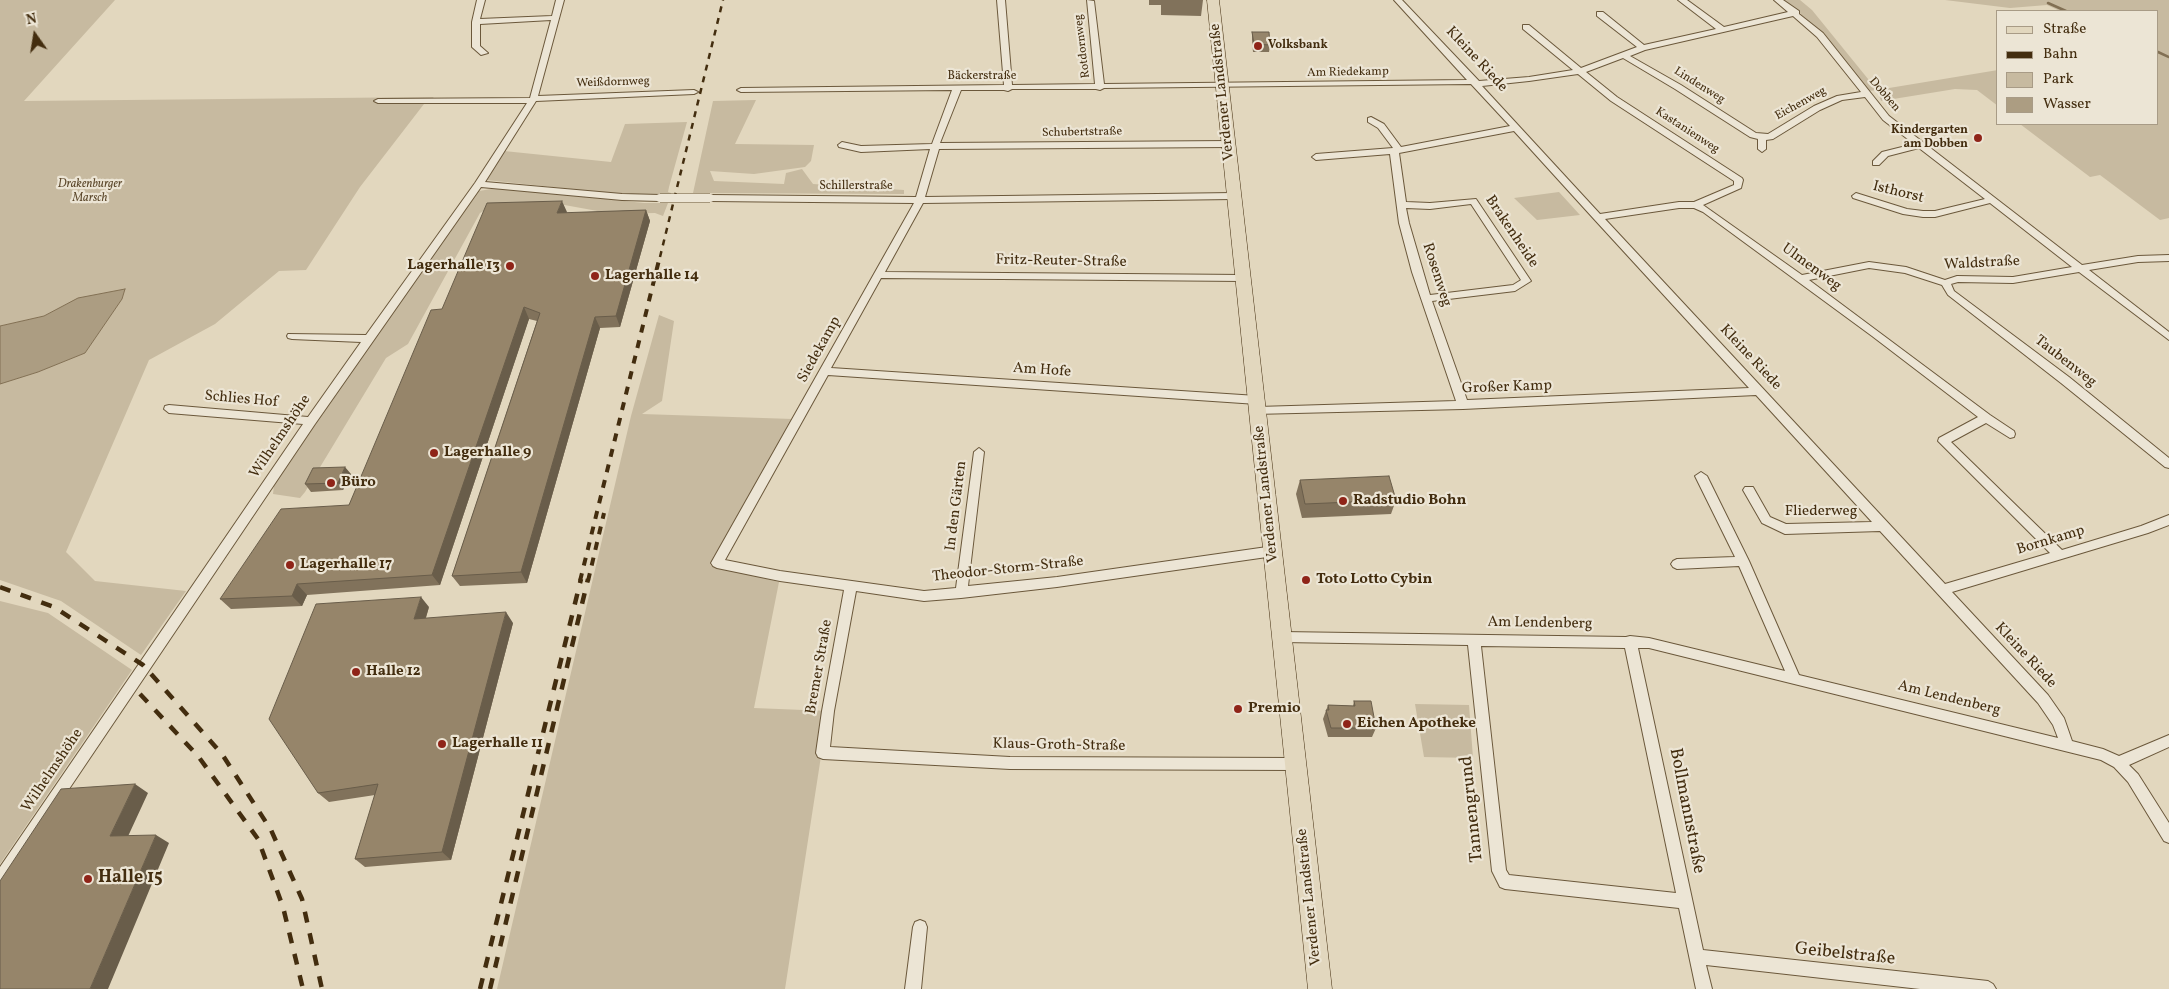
<!DOCTYPE html>
<meta charset="utf-8">
<style>
body{margin:0}
#map{position:relative;width:2169px;height:989px;overflow:hidden;background:#e2d7be;font-family:Vollkorn,serif}
canvas{display:block}
.legend{position:absolute;left:1996px;top:10px;width:162px;height:115px;box-sizing:border-box;background:#ece5d5;border:1px solid #a89b86;margin:0;padding:6px 9px;list-style:none;font-size:15px;color:#432d0f}
.legend li{display:flex;align-items:center;gap:10px;height:25px}
.legend b{width:25px;border:1px solid #a89b86}
.north{position:absolute;left:10px;top:10px;width:50px;height:50px;-webkit-text-stroke:4px #ece5d5;paint-order:stroke;rotate:347deg;font-size:14px;font-weight:700;line-height:20px;text-align:center;color:#432d0f}
.north::after{content:'';display:block;margin:auto;width:18px;height:22px;background:#432d0f;clip-path:polygon(50% 0,100% 100%,50% 72%,0 100%)}
</style>
<div id="map">
<canvas width="2169" height="989"></canvas>
<ul class="legend">
<li><b style="height:6px;background:#e2d7be"></b>Straße</li>
<li><b style="height:6px;background:#432d0f"></b>Bahn</li>
<li><b style="height:14px;background:#c7baa0"></b>Park</li>
<li><b style="height:14px;background:#ac9d82"></b>Wasser</li>
</ul>
<div class="north">N</div>
</div>
<script>
const c = document.querySelector('canvas').getContext('2d');
c.lineJoin = 'round';
function fillPath(path, color) {
  c.fillStyle = color;
  c.fill(path, 'evenodd');
}
function toPath(rows) {
  const path = new Path2D();
  for (const r of rows) {
    path.moveTo(r[0], r[1]);
    for (let i = 2; i < r.length; i += 2) path.lineTo(r[i], r[i + 1]);
  }
  return path;
}
function strokePath(path, color, width, dash) {
  c.strokeStyle = color;
  c.lineWidth = width;
  c.lineCap = dash ? 'butt' : 'round';
  c.setLineDash(dash || []);
  c.stroke(path);
}
function drawText(font, color, halo, rows, align = 'center') {
  c.font = font + ' Vollkorn,serif';
  c.lineWidth = 4.5;
  c.setLineDash([]);
  c.textBaseline = 'middle';
  c.strokeStyle = halo;
  c.fillStyle = color;
  for (const [text, x, y, turn = 0] of rows) {
    c.save();
    c.translate(x, y);
    c.rotate((+turn || 0) * Math.PI / 180);
    c.textAlign = isNaN(turn) ? turn : align;
    if (halo) c.strokeText(text, 0, 0);
    c.fillText(text, 0, 0);
    c.restore();
  }
}
const green = toPath([
 [0,0,115,0,24,101,434,97,424,104,360,187,306,270,279,271,215,324,149,360,66,552,95,581,186,591,141,655,61,601,0,580,0,384,38,372,85,353,122,299,125,289,77,299,44,316,0,326],
 [1784,0,1800,0,1812,10,1877,90,1998,70,1998,106,1977,90,1955,89,1881,101,1877,90,1869,91,1824,34],
 [1945,0,2169,0,2169,218,2160,220,2100,175,2090,177,2020,124,2158,124,2158,11,2060,11,2047,5,2010,8],
 [756,100,735,144,814,145,811,161,805,167,754,174,710,171,714,181,784,184,786,173,802,169,813,184,904,190,904,194,693,193,713,101],
 [687,122,669,187,668,192,671,193,671,196,628,195,486,180,504,151,611,162,625,124],
 [497,188,644,203,668,203,663,216,655,213,614,214,559,204,493,206,480,213,408,344,386,358,305,492,300,498,273,494,274,485,374,338,479,191],
 [1559,192,1580,215,1537,220,1514,198],
 [659,315,674,321,662,401,642,414,793,419,710,565,779,582,754,708,828,711,785,989,497,989,631,416],
 [0,601,48,613,132,670,0,864],
 [1415,704,1469,705,1473,758,1424,757]
]);
const water = toPath([
 [125,289,122,299,85,353,38,372,0,384,0,326,44,316,78,298,125,289]
]);
const stream = toPath([
 [2048,3,2066,11],
 [2158,52,2169,57]
]);
const street = toPath([
 [477,0,485,0,480,19,552,16,556,0,564,0,538,96,694,90,698,92,694,94,536,101,485,182,622,194,660,195,664,198,660,201,622,200,481,187,315,424,5,884,0,886,0,867,303,424,169,413,164,409,165,406,169,405,308,417,361,342,292,339,288,338,287,336,288,334,366,335,475,183,527,103,378,103,374,101,378,99,530,98,551,20,480,24,480,46,488,53,481,55,472,47,472,22,477,0],
 [997,0,1005,0,1012,85,1095,84,1087,0,1094,1,1104,84,1467,80,1394,0,1402,0,1479,81,1529,77,1573,70,1523,29,1523,25,1529,25,1581,68,1637,47,1597,16,1597,12,1603,12,1644,45,1716,29,1678,0,1687,0,1724,27,1788,12,1774,0,1783,0,1799,11,1799,14,1823,33,1889,116,2082,265,2138,256,2169,255,2169,261,2138,262,2089,270,2169,332,2169,340,2079,272,2013,283,1958,282,1951,284,1954,291,2069,377,2169,458,2169,468,2165,467,2061,383,1948,295,1942,285,1905,273,1869,268,1809,280,1990,415,2014,431,2015,434,2014,437,2010,438,1986,423,1951,442,2062,550,2141,526,2169,515,2169,525,2148,533,1952,592,2048,695,2064,718,2072,741,2103,749,2119,756,2169,735,2169,747,2129,765,2138,774,2169,823,2169,843,2164,841,2128,782,2114,767,2101,760,1649,648,1638,648,1703,950,1988,981,1993,984,1996,989,1920,989,1706,965,1712,989,1696,989,1679,908,1505,889,1500,887,1492,871,1468,645,1282,642,1278,641,1276,637,1278,633,1282,632,1626,637,1630,636,1649,638,1785,671,1739,566,1677,569,1673,567,1671,564,1673,561,1677,559,1735,557,1695,476,1701,472,1707,476,1749,561,1799,675,2058,738,2053,725,2038,703,1880,531,1785,534,1762,523,1743,490,1745,487,1753,487,1770,517,1786,524,1872,522,1756,395,1463,409,1254,414,1253,411,1258,407,1456,401,1412,272,1399,223,1390,154,1316,160,1312,157,1316,154,1393,148,1378,128,1368,122,1368,118,1371,117,1384,124,1401,147,1510,126,1471,84,1104,88,1100,90,1096,89,1012,89,1008,91,1004,90,961,90,940,143,1229,141,1233,144,1229,147,939,149,925,197,1234,193,1238,196,1234,199,923,203,885,272,1243,275,1248,278,1243,281,881,278,831,368,1257,396,1262,400,1257,404,828,375,725,560,780,571,924,591,956,588,974,452,979,448,984,452,968,586,1057,577,1274,546,1278,548,1280,551,1278,554,1274,556,1057,587,961,598,924,601,856,591,834,711,830,747,1010,757,1295,758,1300,760,1302,764,1300,768,1295,770,1010,769,823,759,818,757,816,753,822,711,844,590,780,581,717,568,713,566,711,563,914,203,710,201,706,198,710,195,916,197,930,149,861,152,839,147,838,145,842,142,861,146,932,144,952,90,741,92,737,90,741,88,1004,85,997,0],
 [1793,16,1817,37,1861,92,1837,96,1814,106,1768,134,1756,133,1681,85,1630,56,1645,50,1793,16],
 [1623,58,1675,89,1750,137,1758,139,1758,149,1762,152,1766,149,1766,140,1773,139,1820,110,1842,100,1865,97,1883,120,1914,144,1882,152,1873,161,1873,165,1879,165,1888,156,1919,148,1985,199,1935,211,1923,211,1907,209,1856,193,1852,196,1853,198,1903,214,1923,217,1935,217,1990,203,2072,267,2013,277,1957,276,1945,280,1906,267,1869,262,1802,275,1703,205,1741,188,1743,180,1742,178,1617,97,1586,72,1623,58],
 [1578,74,1611,101,1734,181,1734,185,1694,202,1679,202,1600,214,1482,86,1529,81,1578,74],
 [1514,131,1594,219,1749,388,1467,400,1432,301,1515,291,1531,281,1476,199,1430,203,1406,202,1399,153,1514,131],
 [1471,204,1521,280,1513,285,1430,295,1409,223,1406,208,1430,209,1471,204],
 [1679,208,1694,208,1703,212,1872,336,1978,417,1939,438,1938,441,2050,553,1945,584,1605,219,1679,208],
 [1481,646,1625,648,1676,893,1509,875,1506,870,1481,646],
 [920,920,925,922,927,927,921,989,905,989,913,927,915,922,920,920]
]);
const primary = toPath([
 [1207,0,1219,0,1332,989,1308,989,1207,0]
]);
const railFar2 = toPath([
 [660,257,723,0]
]);
const railFar1 = toPath([
 [580,581,660,256],
 [588,581,604,513]
]);
const rail = toPath([
 [0,587,54,607,143,665,222,754,271,830,302,899,322,989],
 [140,694,198,756,258,839,283,907,303,989],
 [480,989,581,579],
 [490,989,588,579]
]);
const streetBridge = toPath([
 [660,198,710,198]
]);
const wall = toPath([
 [1149,0,1203,0,1201,16,1161,15,1161,5,1149,5],
 [1252,32,1270,45,1269,52,1253,52,1252,40],
 [646,210,650,221,620,327,600,328,527,583,460,586,452,576,537,321,529,319,440,585,307,595,302,606,231,609,220,599,349,505,442,309,567,212,566,213],
 [351,474,343,490,311,492,305,484],
 [1300,480,1396,500,1391,514,1302,518,1296,494],
 [429,607,426,618,513,623,451,860,365,867,355,859,375,795,329,802,318,793],
 [1354,701,1376,728,1372,737,1328,737,1323,719,1328,705,1353,706]
]);
const shadedWall = toPath([
 [562,201,567,212,562,225,557,213],
 [646,210,650,221,620,327,616,316],
 [524,307,529,319,440,585,432,575],
 [595,317,600,328,527,583,521,572],
 [345,467,351,474,343,490,338,483],
 [297,584,307,595,302,606,292,596],
 [421,597,429,607,422,629,414,619],
 [506,612,513,623,451,860,442,852],
 [135,784,148,793,124,845,110,836],
 [156,835,169,843,108,989,90,989]
]);
const building = toPath([
 [1252,32,1269,32,1270,45,1254,44,1252,32],
 [562,201,557,213,646,210,616,316,595,317,521,572,452,576,540,313,524,307,432,575,297,584,292,596,220,599,281,509,349,505,431,310,442,309,487,203,562,201],
 [345,467,338,483,305,484,313,468,345,467],
 [1389,476,1396,500,1305,504,1300,480,1389,476],
 [421,597,414,619,506,612,442,852,355,859,378,784,318,793,269,719,316,604,421,597],
 [1354,701,1371,701,1376,728,1331,728,1326,710,1329,710,1328,705,1355,706,1354,701],
 [135,784,110,836,156,835,90,989,0,989,0,881,61,789,135,784]
]);
const markers = [
 [1258,46,5,"#8f2418"],
 [1978,138,5,"#8f2418"],
 [510,266,5,"#8f2418"],
 [595,276,5,"#8f2418"],
 [434,453,5,"#8f2418"],
 [331,483,5,"#8f2418"],
 [1343,501,5,"#8f2418"],
 [290,565,5,"#8f2418"],
 [1306,580,5,"#8f2418"],
 [356,672,5,"#8f2418"],
 [1238,709,5,"#8f2418"],
 [1347,724,5,"#8f2418"],
 [442,744,5,"#8f2418"],
 [88,879,5,"#8f2418"]
];
const farStreetnames = [
 ["Rotdornweg",1083,46,-97],
 ["Am Riedekamp",1348,73,-1],
 ["Bäckerstraße",982,77],
 ["Weißdornweg",613,83,-2],
 ["Lindenweg",1699,86,32],
 ["Dobben",1884,95,49],
 ["Eichenweg",1801,104,-29],
 ["Kastanienweg",1687,131,33],
 ["Schubertstraße",1082,133,-1],
 ["Schillerstraße",856,187]
];
const farPoinames = [
 ["Volksbank",1268,46],
 ["Kindergarten",1968,131,"right"],
 ["am Dobben",1968,145,"right"]
];
const farParknames = [
 ["Drakenburger",90,185],
 ["Marsch",90,199]
];
const streetNames = [
 ["Kleine Riede",1476,60,47],
 ["Verdener Landstraße",1223,92,-96],
 ["Isthorst",1898,193,14],
 ["Brakenheide",1511,232,56],
 ["Fritz-Reuter-Straße",1061,262,1],
 ["Waldstraße",1982,264,-3],
 ["Ulmenweg",1811,268,36],
 ["Rosenweg",1436,275,72],
 ["Siedekamp",820,350,-61],
 ["Kleine Riede",1750,358,47],
 ["Taubenweg",2065,362,38],
 ["Am Hofe",1042,371,4],
 ["Großer Kamp",1507,388,-2],
 ["Schlies Hof",241,400,5],
 ["Wilhelmshöhe",281,437,-56],
 ["Verdener Landstraße",1267,494,-96],
 ["In den Gärten",957,506,-83],
 ["Fliederweg",1821,512],
 ["Bornkamp",2051,541,-17],
 ["Theodor-Storm-Straße",1008,570,-6],
 ["Am Lendenberg",1540,624,1],
 ["Kleine Riede",2025,656,47],
 ["Bremer Straße",820,667,-80],
 ["Am Lendenberg",1949,699,14],
 ["Klaus-Groth-Straße",1059,746,1],
 ["Wilhelmshöhe",53,771,-56],
 ["Verdener Landstraße",1310,897,-96]
];
const poiNames = [
 ["Lagerhalle 13",500,266,"right"],
 ["Lagerhalle 14",605,276],
 ["Lagerhalle 9",444,453],
 ["Büro",341,483],
 ["Radstudio Bohn",1353,501],
 ["Lagerhalle 17",300,565],
 ["Toto Lotto Cybin",1316,580],
 ["Halle 12",366,672],
 ["Premio",1248,709],
 ["Eichen Apotheke",1357,724],
 ["Lagerhalle 11",452,744]
];
const nearStreetnames = [
 ["Tannengrund",1473,809,-96],
 ["Bollmannstraße",1686,811,79],
 ["Geibelstraße",1845,955,6]
];
const nearPoinames = [
 ["Halle 15",98,879]
];
fillPath(green, '#c7baa0');
fillPath(water, '#ac9d82');
strokePath(water, '#827054', 1);
strokePath(stream, '#827054', 2.5);
strokePath(street, '#6b583b', 2);
strokePath(primary, '#432d0f', 1);
fillPath(street, '#ece5d5');
fillPath(primary, '#e2d7be');
strokePath(railFar2, '#432d0f', 2.5, [6, 6]);
strokePath(railFar1, '#432d0f', 4, [8, 8]);
strokePath(rail, '#432d0f', 4.5, [11, 11]);
strokePath(streetBridge, '#6b583b', 9, []);
strokePath(streetBridge, '#ece5d5', 8);
fillPath(wall, '#81725b');
fillPath(shadedWall, '#695d4a');
fillPath(building, '#96856a');
strokePath(building, '#695d4a', 1);
for (const [x, y, r, color] of markers) {
  const dot = new Path2D();
  dot.arc(x, y, r, 0, 2 * Math.PI);
  c.fillStyle = color;
  c.fill(dot);
  strokePath(dot, '#ece5d5', 2);
}
drawText('12px', '#432d0f', '#ece5d5', farStreetnames);
drawText('bold 12px', '#432d0f', '#ece5d5', farPoinames, 'left');
drawText('italic 12px', '#5d492c', '#ece5d5', farParknames);
drawText('15px', '#432d0f', '#ece5d5', streetNames);
drawText('bold 15px', '#432d0f', '#ece5d5', poiNames, 'left');
drawText('18px', '#432d0f', '#ece5d5', nearStreetnames);
drawText('bold 18px', '#432d0f', '#ece5d5', nearPoinames, 'left');
</script>
